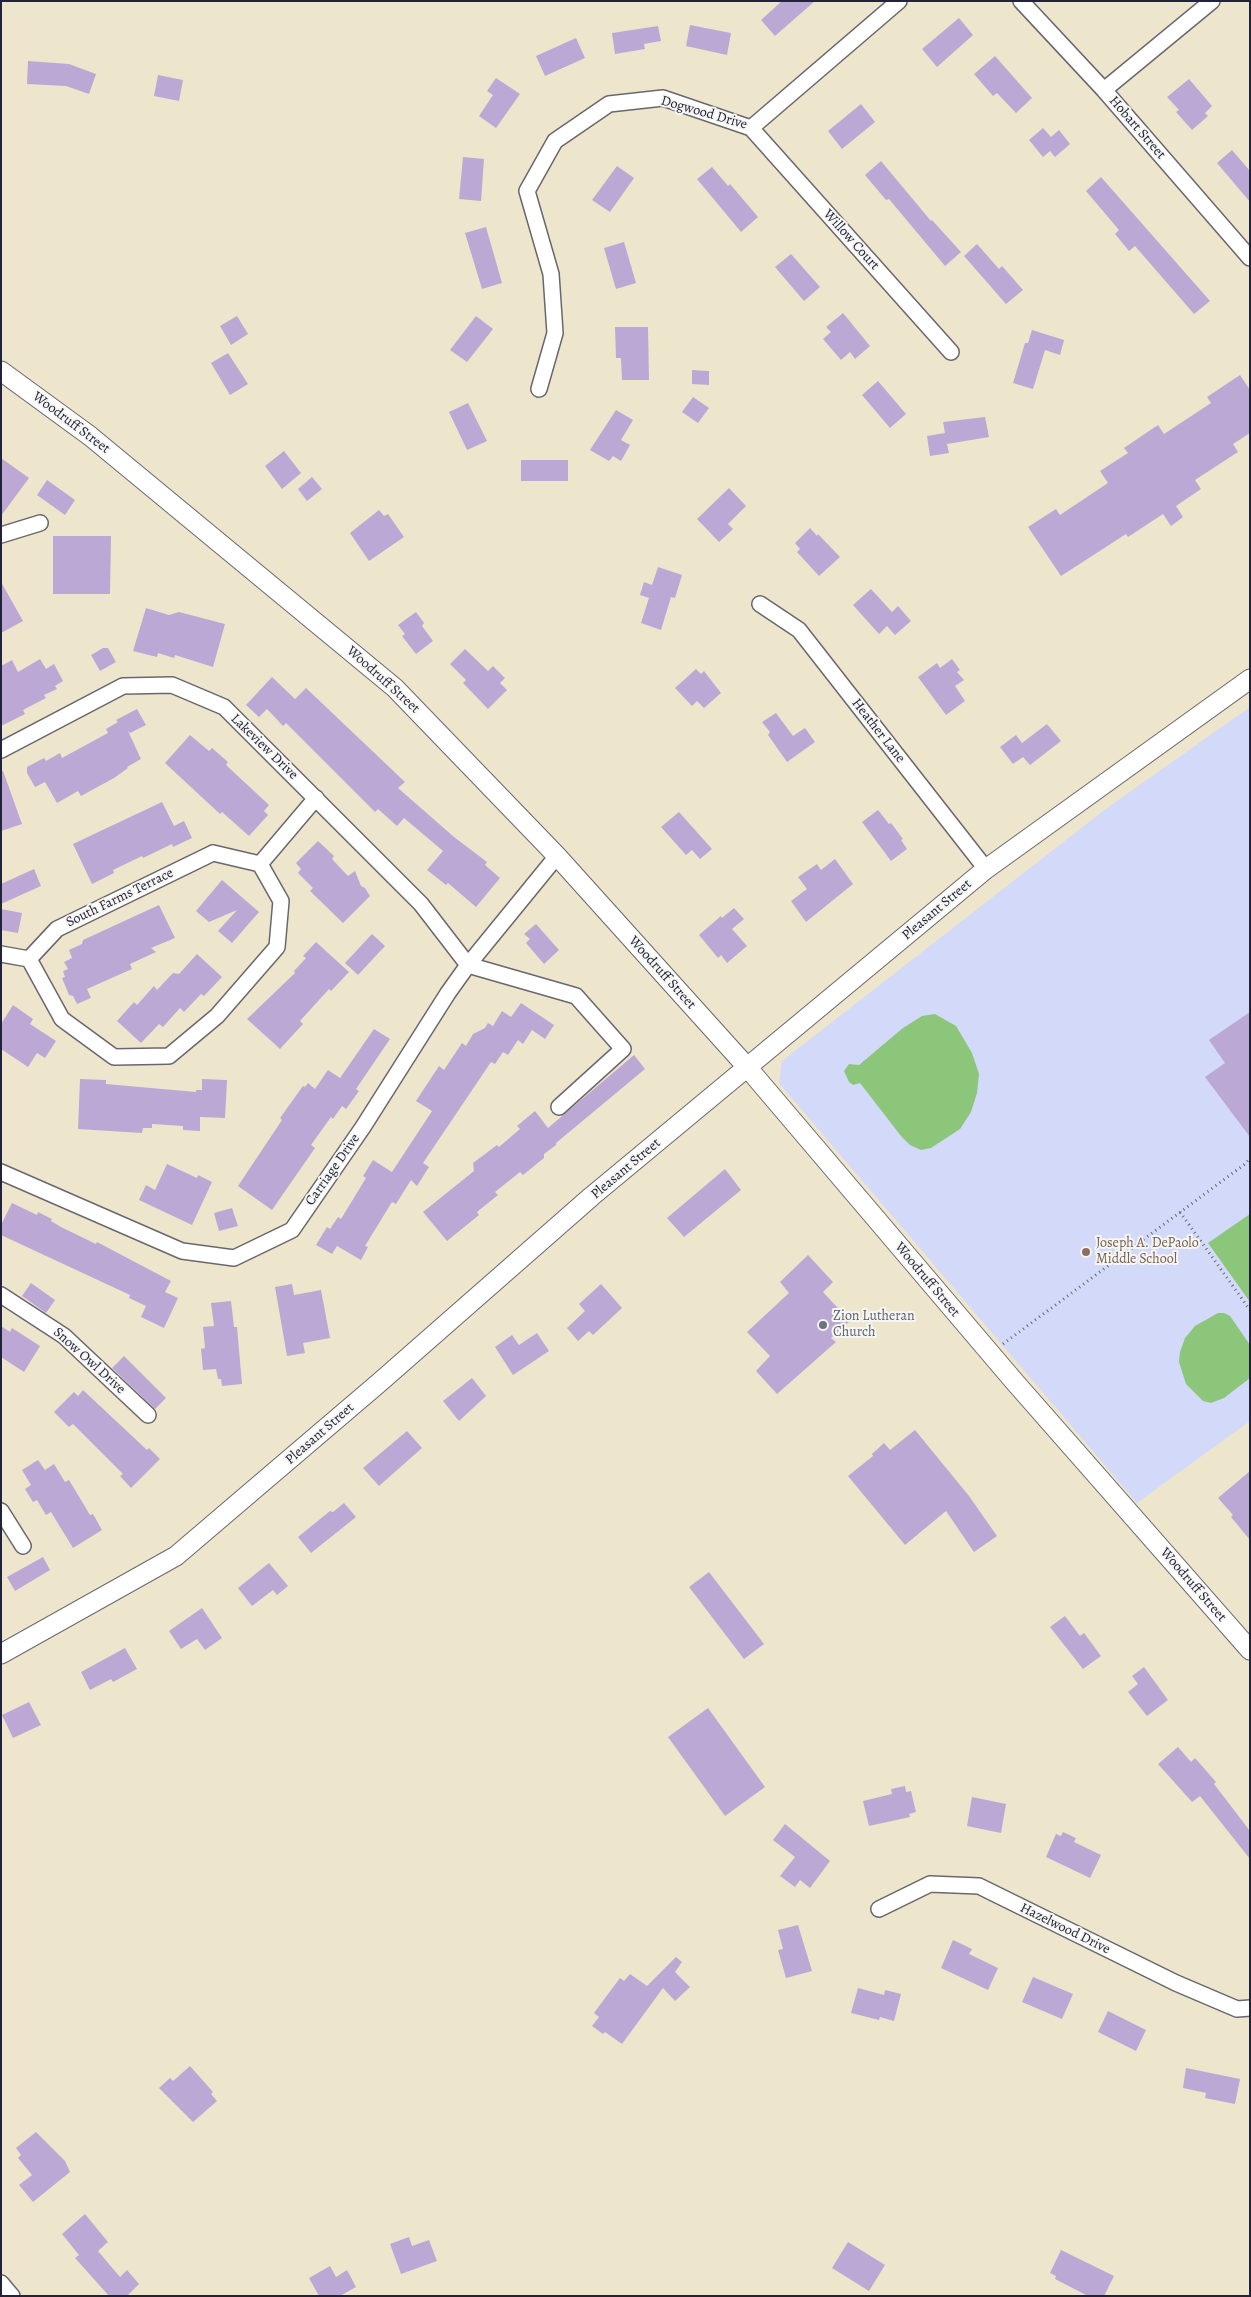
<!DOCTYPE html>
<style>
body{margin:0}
#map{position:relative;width:1251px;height:2297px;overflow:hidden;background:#eee6cc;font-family:Alegreya,serif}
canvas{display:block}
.frame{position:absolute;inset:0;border:2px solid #22223b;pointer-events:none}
</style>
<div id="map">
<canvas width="1251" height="2297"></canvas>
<div class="frame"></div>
</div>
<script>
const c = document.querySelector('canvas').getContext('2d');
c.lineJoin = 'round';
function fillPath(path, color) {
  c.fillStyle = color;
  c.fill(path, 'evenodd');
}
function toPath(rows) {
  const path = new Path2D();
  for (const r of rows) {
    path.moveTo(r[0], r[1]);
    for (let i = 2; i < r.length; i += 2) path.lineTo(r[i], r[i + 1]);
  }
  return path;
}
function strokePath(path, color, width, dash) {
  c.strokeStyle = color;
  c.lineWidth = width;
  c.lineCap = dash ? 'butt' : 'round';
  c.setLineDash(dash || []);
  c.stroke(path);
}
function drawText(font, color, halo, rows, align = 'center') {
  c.font = font + ' Alegreya,serif';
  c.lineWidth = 4;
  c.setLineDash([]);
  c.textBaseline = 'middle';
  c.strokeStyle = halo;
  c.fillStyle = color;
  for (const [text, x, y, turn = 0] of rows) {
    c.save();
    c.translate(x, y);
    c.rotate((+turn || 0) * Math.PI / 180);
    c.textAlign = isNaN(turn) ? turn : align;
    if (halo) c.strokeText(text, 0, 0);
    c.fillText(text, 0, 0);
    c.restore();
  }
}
const built = toPath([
 [1250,707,1250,1421,1137,1503,779,1083,782,1061,1107,808]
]);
const green = toPath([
 [935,1014,956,1026,972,1053,979,1074,977,1093,971,1112,960,1129,931,1148,921,1150,910,1145,901,1136,860,1083,853,1085,849,1082,844,1071,849,1064,859,1065,903,1028,922,1016],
 [1250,1214,1250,1302,1208,1243],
 [1218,1313,1224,1313,1230,1316,1250,1345,1250,1378,1224,1398,1211,1403,1203,1401,1186,1384,1179,1362,1180,1352,1185,1338,1195,1326]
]);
const building = toPath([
 [782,1,815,1,775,36,761,20],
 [959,18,973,35,937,67,922,49],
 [690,25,731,33,727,55,686,46],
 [658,26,661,41,644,44,645,49,615,54,612,33],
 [576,38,585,58,545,76,536,56],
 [995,56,1032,98,1016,113,997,93,993,96,974,74],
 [28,61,69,64,96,74,89,94,66,86,27,84],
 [158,75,183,80,179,101,154,96],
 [496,78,520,94,496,128,479,116,493,95,487,91],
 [1189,79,1212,106,1205,113,1208,116,1192,130,1176,112,1179,110,1167,97],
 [861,104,875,122,842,149,828,131],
 [1043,128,1051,137,1059,130,1070,144,1055,157,1050,151,1043,157,1029,140],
 [1232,150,1250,171,1250,202,1217,163],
 [463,157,484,159,481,201,459,199],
 [881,161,931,221,932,220,961,252,945,266,889,199,886,200,865,175],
 [617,166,634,178,610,212,592,200],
 [712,167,728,186,730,184,758,217,741,232,697,179],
 [1101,177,1210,301,1194,314,1135,246,1129,251,1115,234,1119,230,1086,191],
 [486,227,502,283,482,289,465,233],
 [624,242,636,283,616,289,604,248],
 [977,244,999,269,1002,266,1023,290,1006,304,964,256],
 [791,254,820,287,804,301,775,267],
 [843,313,870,346,855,359,850,352,841,360,823,339,831,332,826,327],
 [237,316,248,334,231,345,220,326],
 [476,316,493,329,467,362,450,350],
 [615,327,648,327,649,380,622,380,621,358,616,358],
 [1032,330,1064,340,1060,355,1045,350,1033,389,1013,383,1025,343,1028,343],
 [228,353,248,384,230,395,211,363],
 [692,370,709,371,709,385,692,384],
 [1240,375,1250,390,1250,433,1233,444,1238,452,1195,480,1201,489,1176,506,1183,517,1171,526,1163,514,1128,537,1126,534,1061,576,1028,527,1056,509,1060,515,1108,483,1100,471,1128,453,1124,448,1158,425,1164,434,1211,403,1207,397],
 [878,381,906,414,890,428,862,395],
 [693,397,709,408,698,423,682,412],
 [468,403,487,441,467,450,449,412],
 [616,410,633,420,621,440,630,445,621,461,613,456,609,461,590,450],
 [985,417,989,437,947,444,949,453,930,456,927,436,945,433,943,422],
 [284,451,301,473,282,489,265,466],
 [1,458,29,478,1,516],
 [521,460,568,460,568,481,521,481],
 [312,477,322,489,307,501,298,489],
 [47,480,75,500,65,515,37,495],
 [729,488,746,506,728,524,733,529,719,542,697,519],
 [379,510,384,516,388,514,404,537,369,561,350,533],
 [810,528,817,536,818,534,840,557,819,576,797,552,800,549,795,543],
 [53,536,111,536,110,594,53,594],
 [658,567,682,575,675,598,671,597,661,630,641,623,649,598,640,595,644,582,652,585],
 [1,582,23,621,1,633],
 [871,589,892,612,898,606,911,621,895,635,887,626,879,634,853,605],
 [146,608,169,615,179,612,225,624,213,667,175,655,174,658,158,653,157,657,133,651],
 [416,612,424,623,422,626,433,641,416,654,402,636,405,634,398,625],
 [103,648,108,648,116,662,100,671,91,655],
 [465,649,488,671,493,666,505,678,500,683,507,690,488,709,463,683,466,680,450,664],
 [40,659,46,669,54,664,63,681,55,686,57,689,44,695,46,698,23,710,25,714,1,726,1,666,12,660,18,672],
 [952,659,960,670,957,672,964,680,955,686,965,701,946,715,918,677,937,663,940,668],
 [696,669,701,674,704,671,721,693,704,708,697,701,692,706,675,688],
 [272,677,295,699,306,688,405,782,398,788,454,837,487,862,485,865,500,878,476,907,448,883,446,885,427,870,443,851,404,818,397,826,378,809,375,812,286,723,283,726,267,709,259,717,246,705],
 [137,709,146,725,130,733,128,731,141,759,127,767,128,768,114,778,81,796,78,791,57,803,45,782,35,787,27,773,27,767,44,758,46,761,60,753,62,758,108,733,106,729,118,722,116,720],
 [776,713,793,736,805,728,815,742,787,762,768,735,770,732,762,722],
 [1047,724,1061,741,1030,765,1023,757,1013,764,1000,747,1016,735,1022,743],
 [190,735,209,751,212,748,228,762,226,765,269,805,264,811,268,815,249,836,222,812,220,814,165,763],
 [1,771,3,771,22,824,1,831],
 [162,802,174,826,184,821,192,838,173,847,172,844,143,858,142,856,113,870,114,873,92,884,73,844],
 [878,810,889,824,891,823,903,839,901,840,907,849,891,861,862,822],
 [679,812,712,849,700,859,692,850,686,855,661,827],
 [318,841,334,856,332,859,348,876,355,871,361,886,365,888,370,896,343,923,310,891,313,888,298,873,301,869,296,863],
 [835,859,853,884,806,922,791,901,807,889,798,877,817,864,821,870],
 [34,869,41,886,1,904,1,884],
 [222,880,259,912,232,943,218,931,237,910,209,922,196,911],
 [159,905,175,938,151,948,156,952,130,964,132,969,87,989,91,998,77,1004,73,996,69,995,62,978,65,977,63,971,68,969,64,962,72,958,69,950,82,944,83,940],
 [734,908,744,919,732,929,747,946,727,963,721,955,718,958,699,935,721,916,722,918],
 [1,909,22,913,18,933,1,930],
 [536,924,559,950,544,964,526,943,530,939,524,934],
 [372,934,385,946,358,975,345,963],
 [316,942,349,972,331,991,329,989,300,1021,303,1024,280,1049,247,1019,295,973,294,971,306,958,303,956],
 [197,954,222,977,204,996,201,994,184,1012,180,1008,163,1027,159,1024,141,1043,117,1021,134,1002,137,1005,154,986,157,990,173,973,179,974],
 [521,1003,554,1025,545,1039,532,1030,523,1044,518,1040,508,1055,503,1052,495,1064,491,1062,423,1163,429,1167,417,1186,411,1180,396,1204,392,1202,365,1246,368,1247,361,1260,337,1246,332,1254,316,1245,327,1227,330,1229,338,1217,341,1219,366,1178,363,1176,373,1160,392,1172,432,1111,416,1101,439,1066,444,1070,462,1043,466,1046,473,1034,485,1028,488,1023,493,1026,502,1011,511,1017],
 [13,1005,33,1019,30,1024,56,1041,45,1058,37,1053,28,1067,1,1049,1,1024],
 [1250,1012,1250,1137,1205,1077,1225,1063,1209,1040],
 [374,1029,390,1039,356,1089,359,1091,346,1109,342,1106,333,1119,331,1117,311,1145,315,1148,272,1210,238,1186,282,1120,280,1118,303,1086,305,1087,308,1083,315,1089,328,1070,340,1078],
 [634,1055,645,1069,556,1143,556,1145,544,1154,544,1158,523,1175,520,1172,495,1192,498,1195,477,1212,479,1215,447,1241,423,1212,474,1171,473,1163,497,1145,499,1147,520,1129,517,1126,535,1111,548,1128],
 [80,1079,106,1080,106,1084,196,1092,196,1090,202,1090,202,1079,227,1080,225,1118,200,1117,200,1131,183,1130,183,1126,152,1124,152,1128,143,1128,142,1133,78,1129],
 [167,1164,197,1178,198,1175,212,1182,192,1225,139,1200,146,1185,155,1190],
 [725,1169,741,1190,684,1237,667,1218],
 [12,1203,37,1215,38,1212,52,1219,51,1221,61,1227,96,1244,97,1242,171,1281,165,1292,178,1298,164,1328,141,1317,146,1306,129,1298,130,1295,1,1235,1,1225],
 [232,1208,238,1226,219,1231,214,1213],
 [808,1255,833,1282,823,1292,850,1321,831,1338,836,1342,777,1394,756,1371,770,1356,747,1332,789,1293,780,1282],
 [31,1283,55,1300,46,1313,22,1296],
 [292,1284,294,1295,321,1290,330,1338,303,1343,305,1353,287,1356,275,1287],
 [601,1284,622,1308,593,1335,589,1331,578,1341,567,1328,585,1311,579,1304],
 [231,1301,234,1327,237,1327,242,1384,222,1386,221,1379,218,1379,216,1369,203,1370,201,1349,205,1348,203,1327,214,1326,211,1303],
 [1,1326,10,1332,12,1328,40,1346,24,1372,1,1357],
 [537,1333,549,1351,513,1375,495,1347,512,1335,519,1345],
 [124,1356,166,1398,155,1409,112,1368],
 [472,1378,486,1396,459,1421,443,1401],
 [83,1390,147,1450,149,1448,160,1459,131,1488,120,1476,123,1474,73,1424,69,1427,54,1412,74,1392,78,1396],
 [915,1430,969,1496,997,1536,974,1552,946,1511,905,1545,848,1476,873,1456,872,1454,884,1443,890,1450],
 [407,1431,422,1448,379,1486,363,1468],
 [38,1460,45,1470,54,1464,65,1482,69,1480,90,1515,93,1514,102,1530,73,1548,51,1512,46,1515,37,1500,33,1502,25,1489,31,1485,22,1470],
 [1250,1471,1250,1540,1231,1517,1233,1515,1218,1498],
 [344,1503,356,1517,311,1553,298,1537,330,1511,333,1512],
 [43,1557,50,1570,15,1591,7,1577],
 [269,1563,288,1586,277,1595,273,1590,252,1606,238,1588],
 [709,1572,764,1644,744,1659,689,1587],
 [202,1608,222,1638,205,1650,197,1639,181,1649,169,1631],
 [1065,1616,1080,1636,1084,1633,1101,1656,1083,1669,1050,1627],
 [125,1648,137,1669,113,1682,111,1679,90,1690,81,1672],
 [1144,1667,1168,1700,1147,1716,1128,1692,1138,1684,1132,1676],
 [29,1702,41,1725,13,1738,2,1715],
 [708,1708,765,1787,725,1816,668,1737],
 [1178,1747,1191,1762,1195,1758,1216,1782,1214,1784,1250,1831,1250,1859,1200,1796,1192,1802,1158,1764],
 [905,1786,906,1792,911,1791,916,1812,909,1814,910,1817,869,1826,863,1801,892,1794,891,1789],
 [972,1797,1006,1804,1001,1833,967,1826],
 [785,1824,830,1861,810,1888,800,1880,795,1887,780,1876,795,1857,773,1840],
 [1063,1832,1076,1838,1074,1842,1101,1855,1090,1878,1046,1857,1056,1834,1061,1836],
 [798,1925,812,1971,786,1978,778,1950,783,1949,778,1930],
 [953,1940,972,1949,969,1954,998,1968,988,1990,941,1968],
 [676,1957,682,1962,675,1972,690,1987,675,2001,663,1988,622,2044,605,2032,603,2034,592,2026,599,2017,594,2013,620,1978,624,1981,630,1974,647,1986],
 [1033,1977,1073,1994,1062,2019,1022,2002],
 [858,1988,884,1995,885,1990,901,1994,894,2021,880,2017,879,2020,851,2013],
 [1108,2011,1146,2030,1136,2051,1098,2032],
 [190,2066,213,2092,211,2094,217,2101,193,2122,159,2088,170,2078,173,2081],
 [1186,2068,1240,2079,1235,2104,1205,2098,1206,2093,1183,2088],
 [36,2132,65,2161,70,2172,33,2202,19,2185,32,2175,18,2158,21,2155,16,2148],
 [85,2214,108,2242,98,2251,120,2277,127,2270,139,2284,127,2296,109,2296,75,2258,79,2255,62,2234],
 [409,2237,412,2246,429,2240,437,2261,401,2274,390,2244],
 [848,2242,885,2265,869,2291,832,2268],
 [1061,2250,1114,2276,1104,2296,1088,2296,1055,2279,1056,2276,1050,2273],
 [330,2266,336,2277,347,2270,356,2287,340,2296,319,2296,309,2278]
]);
const path = toPath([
 [1180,1212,1250,1310],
 [1003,1344,1245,1164,1250,1158]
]);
const minor = toPath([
 [1021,1,1104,90,1250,258],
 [1104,90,1212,1],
 [751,128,951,352],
 [539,389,555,333,551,274,527,191,555,141,609,104,663,98,751,128,899,1],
 [1,535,40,523],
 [760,604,799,630,986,869],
 [1,750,123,686,172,685,224,707,421,904,468,965,576,996,623,1049,559,1107],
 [213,853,260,864,281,901,277,947,217,1016,169,1056,114,1057,62,1019,29,959,57,929,213,853],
 [260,864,316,798],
 [1,954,29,959],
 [1,1172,182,1251,234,1258,292,1230,363,1127,448,993,468,965,557,856],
 [1,1295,64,1336,148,1415],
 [1,1511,23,1546],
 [879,1909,930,1884,979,1886,1176,1983,1237,2009,1250,2008],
 [1,2283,12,2296]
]);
const tertiary = toPath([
 [1,371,90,436,395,688,557,856,747,1067,1013,1380,1250,1650],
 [1,1654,176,1556,380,1382,592,1196,986,869,1250,679]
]);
const markers = [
 [1086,1252,5,"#8d6e63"],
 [823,1325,5,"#6b7280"]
];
const streetNames = [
 ["Dogwood Drive",704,113,16],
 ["Hobart Street",1137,128,49],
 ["Willow Court",851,240,48],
 ["Woodruff Street",71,423,37],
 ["Woodruff Street",383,680,42],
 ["Heather Lane",878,731,52],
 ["Lakeview Drive",264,747,44],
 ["South Farms Terrace",120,898,-26],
 ["Pleasant Street",937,910,-40],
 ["Woodruff Street",662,973,48],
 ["Pleasant Street",626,1169,-40],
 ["Carriage Drive",333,1170,-55],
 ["Woodruff Street",927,1280,50],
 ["Snow Owl Drive",89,1361,42],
 ["Pleasant Street",320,1434,-41],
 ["Woodruff Street",1193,1585,49],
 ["Hazelwood Drive",1065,1929,26]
];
const educationNames = [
 ["Joseph A. DePaolo",1096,1244],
 ["Middle School",1096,1260]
];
const worshipNames = [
 ["Zion Lutheran",833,1317],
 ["Church",833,1333]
];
fillPath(built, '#d2d9f9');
fillPath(green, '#8cc67a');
fillPath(building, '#bca8d4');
strokePath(minor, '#69676e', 18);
strokePath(tertiary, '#69676e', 21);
strokePath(path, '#69676e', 3, [1, 4]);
strokePath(minor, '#fff', 15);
strokePath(tertiary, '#fff', 19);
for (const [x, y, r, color] of markers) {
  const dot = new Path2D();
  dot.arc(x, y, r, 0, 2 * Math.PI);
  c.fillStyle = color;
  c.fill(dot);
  strokePath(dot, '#f6f6f2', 2);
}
drawText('14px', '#22223b', '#f6f6f2', streetNames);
drawText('14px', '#785e54', '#f6f6f2', educationNames, 'left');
drawText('14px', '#5b616d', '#f6f6f2', worshipNames, 'left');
</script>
